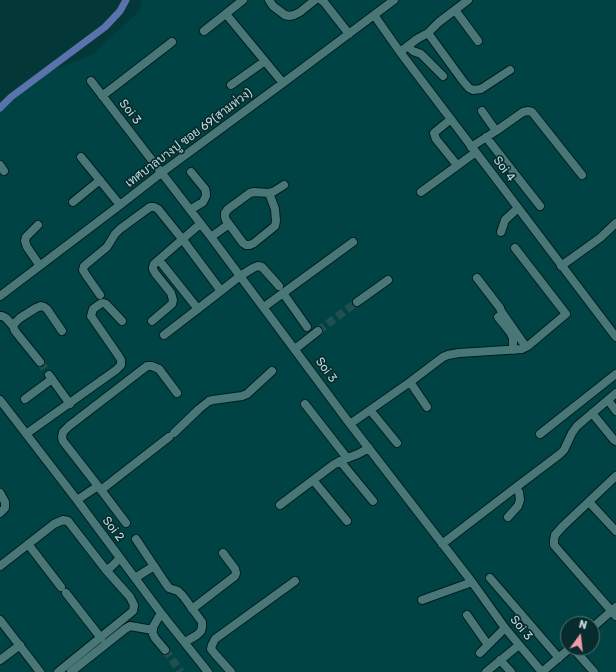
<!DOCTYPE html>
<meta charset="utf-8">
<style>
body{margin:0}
#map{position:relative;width:616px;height:672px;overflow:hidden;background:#043738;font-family:Rubik,sans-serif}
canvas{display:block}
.north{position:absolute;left:560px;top:616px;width:40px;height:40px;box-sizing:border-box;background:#072c2d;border:1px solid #527172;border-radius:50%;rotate:15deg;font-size:11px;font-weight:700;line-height:16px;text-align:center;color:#c2d9da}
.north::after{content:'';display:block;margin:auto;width:14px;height:18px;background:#f39aa9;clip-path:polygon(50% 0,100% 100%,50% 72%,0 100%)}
</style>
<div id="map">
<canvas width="616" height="672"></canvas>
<div class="north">N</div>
</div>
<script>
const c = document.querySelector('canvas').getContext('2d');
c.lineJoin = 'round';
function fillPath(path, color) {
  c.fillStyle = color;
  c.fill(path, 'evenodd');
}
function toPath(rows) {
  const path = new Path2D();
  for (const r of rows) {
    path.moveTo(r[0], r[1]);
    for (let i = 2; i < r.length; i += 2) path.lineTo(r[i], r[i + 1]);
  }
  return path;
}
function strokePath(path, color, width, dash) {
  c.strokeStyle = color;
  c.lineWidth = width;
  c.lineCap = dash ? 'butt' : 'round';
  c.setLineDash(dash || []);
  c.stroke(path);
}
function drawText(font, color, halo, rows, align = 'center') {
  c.font = font + ' Rubik,Sarabun,sans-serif';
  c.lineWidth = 3.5;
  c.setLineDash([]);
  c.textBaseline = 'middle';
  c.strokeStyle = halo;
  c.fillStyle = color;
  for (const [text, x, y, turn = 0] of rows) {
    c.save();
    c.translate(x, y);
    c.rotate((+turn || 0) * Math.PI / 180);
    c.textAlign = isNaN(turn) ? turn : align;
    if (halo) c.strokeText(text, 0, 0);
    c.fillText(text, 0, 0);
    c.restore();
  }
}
const built = toPath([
 [141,0,616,0,616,672,0,672,0,112,39,75,92,55,140,10],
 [568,624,592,624,592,648,568,648]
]);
const canal = toPath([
 [0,108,11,97,105,27,120,11,126,0]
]);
const minorTunnel = toPath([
 [318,331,357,302],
 [40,362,49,375],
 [165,650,181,672]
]);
const minor = toPath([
 [269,0,273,6,285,15,289,16,294,15,300,12,315,0],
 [321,0,324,2,349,34],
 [455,10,478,41],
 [226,14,283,83],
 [374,15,400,52,616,337],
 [204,31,243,0],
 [428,33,439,22,468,0],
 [408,46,413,51,421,54,443,76],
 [400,52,417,39,428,33,463,81,469,88,473,90,481,89,510,70],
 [91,81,211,237,350,424,472,582,505,628,542,672],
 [231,85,265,61],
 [102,96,172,42],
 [482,111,496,131],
 [451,119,435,132,434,133,436,139,457,165],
 [486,137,540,206],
 [471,147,496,131,523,112,528,111,532,112,536,117,582,175],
 [81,157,120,205],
 [0,165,4,171],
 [421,192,476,152],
 [269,193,275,209,276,221,275,226,254,243,250,245,246,245,243,243,226,220,225,217,225,213,228,209,250,193,254,192,269,193,273,192,284,185],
 [73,202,100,180],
 [190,210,203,202,206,196,206,193,205,189,191,172],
 [38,225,26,237,25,241,27,247,40,266],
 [501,232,505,220,518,208],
 [211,237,229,224],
 [159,260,198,309],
 [561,266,600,238,616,223],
 [477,278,500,308,501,311,526,347],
 [283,293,307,327],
 [100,295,86,275,83,270,84,266,107,247,115,234,120,229,150,207,154,207,158,209,183,240,221,291],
 [0,296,120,205,161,173,283,83,394,0],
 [357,302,388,280],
 [264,307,353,242],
 [0,316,2,316,6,318,13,326],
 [498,317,510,332,513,338,513,350],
 [152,321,172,304,173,300,171,293,155,273,153,269,153,267,154,264,200,224],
 [164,335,221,291,240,276,253,268,258,266,262,267,279,286],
 [295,349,318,331],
 [40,362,15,331,13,326,15,323,20,318,36,308,41,306,44,307,47,309,62,331],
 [49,375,70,404],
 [410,382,427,407],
 [25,399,52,379],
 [0,400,77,500,161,613,208,672],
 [608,400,616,411],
 [305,404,347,458],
 [370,410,397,443],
 [592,413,614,440,616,441],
 [350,424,410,382,443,357,448,355,459,353,522,349,528,346,566,314,515,248],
 [174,433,199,409,209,401,213,400,242,396,247,394,272,371],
 [26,434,116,370,121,365,121,360,118,355,91,316,93,309,100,304,103,303,106,304,122,321],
 [540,434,616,374],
 [340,461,373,501],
 [616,476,562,527,555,535,554,540,554,545,560,552,616,616],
 [313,480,347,521],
 [98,486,63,441,62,437,63,432,69,426,147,366,152,366,159,369,177,393],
 [101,490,169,437],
 [0,493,5,502,5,508,0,513],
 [77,500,98,486,126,523],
 [589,502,616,531],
 [280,505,333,465,340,461,358,454,369,448],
 [508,517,518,506,520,500,519,492,515,488,560,454,564,450,572,433,577,426,616,393],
 [136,539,154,566],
 [28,544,61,587],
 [442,544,515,488],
 [0,566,54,524,63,520,68,521,106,570,111,567,120,558],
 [135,578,154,566,166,584,169,588,178,591,183,596,202,622,202,627,201,631,197,635,185,642],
 [490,578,559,658],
 [66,593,101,638],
 [422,600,472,582],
 [192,609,235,576,236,573,235,569,223,553],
 [161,613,153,627,152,632,155,638,165,650],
 [467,615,488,645],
 [0,620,40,672],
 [592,628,616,607],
 [573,648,594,672],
 [480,653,505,628],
 [0,660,20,645],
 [500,660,511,672],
 [58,672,133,611,134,605,130,597,106,570],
 [71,672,125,629,130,626,153,630],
 [231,672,215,654,211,649,212,645,215,639,295,581],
 [486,672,519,645],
 [542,672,570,648]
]);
const streetNames = [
 ["Soi 3",130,112,52],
 ["เทศบาลบางปู ซอย 69(สามห่วง)",189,138,-37],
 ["Soi 4",504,169,53],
 ["Soi 3",326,370,54],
 ["Soi 2",113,529,53],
 ["Soi 3",521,628,51]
];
fillPath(built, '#004344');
strokePath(canal, '#5b73ad', 7);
strokePath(minorTunnel, '#204f50', 8, [8, 4]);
strokePath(minor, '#041c1c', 10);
strokePath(minor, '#497677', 8);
drawText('12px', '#c2d9da', '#072c2d', streetNames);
</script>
